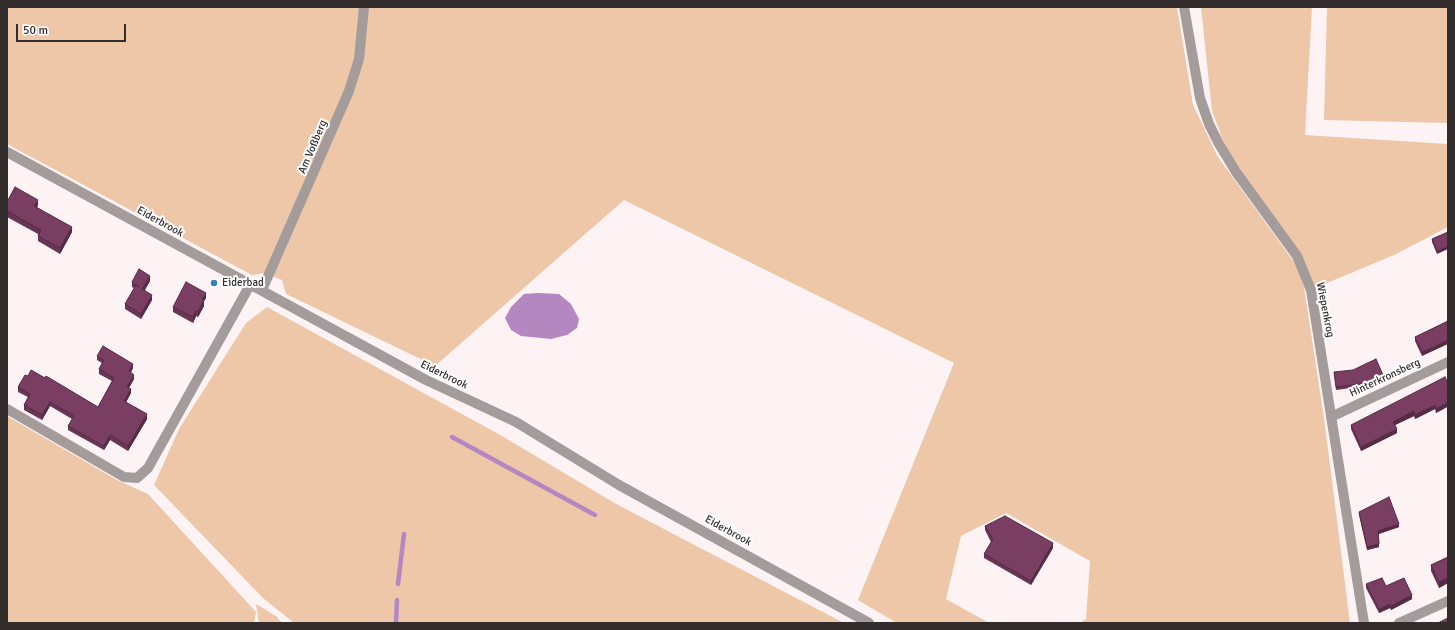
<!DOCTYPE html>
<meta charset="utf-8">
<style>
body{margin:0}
#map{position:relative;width:1455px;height:630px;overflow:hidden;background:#fdf3f4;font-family:Signika,sans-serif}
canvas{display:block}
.frame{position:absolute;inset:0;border:8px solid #322c2d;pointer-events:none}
.scale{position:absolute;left:16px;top:24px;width:110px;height:18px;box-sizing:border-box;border:2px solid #322c2d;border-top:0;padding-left:5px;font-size:12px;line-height:14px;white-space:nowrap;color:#322c2d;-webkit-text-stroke:3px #fff;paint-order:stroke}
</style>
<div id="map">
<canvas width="1455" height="630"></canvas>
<div class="frame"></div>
<div class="scale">50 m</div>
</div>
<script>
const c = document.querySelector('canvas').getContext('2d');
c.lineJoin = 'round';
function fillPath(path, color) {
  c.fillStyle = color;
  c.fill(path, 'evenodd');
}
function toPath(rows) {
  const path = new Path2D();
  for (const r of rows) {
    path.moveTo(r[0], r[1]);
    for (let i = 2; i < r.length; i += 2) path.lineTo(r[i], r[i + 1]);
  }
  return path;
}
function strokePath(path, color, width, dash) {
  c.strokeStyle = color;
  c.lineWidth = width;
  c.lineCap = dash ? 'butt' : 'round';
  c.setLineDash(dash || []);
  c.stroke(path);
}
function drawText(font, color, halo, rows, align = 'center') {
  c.font = font + ' Signika,sans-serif';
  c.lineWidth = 4;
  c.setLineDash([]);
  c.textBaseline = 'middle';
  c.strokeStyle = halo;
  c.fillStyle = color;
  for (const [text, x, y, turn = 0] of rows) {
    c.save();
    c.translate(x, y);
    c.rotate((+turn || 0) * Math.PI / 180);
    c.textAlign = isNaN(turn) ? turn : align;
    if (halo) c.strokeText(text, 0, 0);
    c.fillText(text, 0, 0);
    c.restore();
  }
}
const green = toPath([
 [7,7,1177,7,1193,105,1218,157,1297,266,1304,287,1324,418,1350,623,1080,623,1086,619,1090,561,1006,513,961,536,946,599,989,623,897,623,858,600,954,363,624,200,435,366,286,294,282,280,264,273,252,275,7,144],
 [1201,7,1312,7,1305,135,1448,144,1448,227,1394,255,1315,288,1305,263,1227,151,1212,111],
 [1327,7,1448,7,1448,123,1324,120],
 [267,307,502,436,618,505,844,623,329,623,324,622,294,623,263,598,154,485,179,429,246,323],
 [7,416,117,480,148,494,256,612,254,623,7,623],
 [256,604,276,616,282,623,259,623]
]);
const water = toPath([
 [538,293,559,294,571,304,579,319,577,328,567,335,551,339,521,336,511,330,505,318,511,307,524,294]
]);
const stream = toPath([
 [452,437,595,515],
 [398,584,404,534],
 [396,623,397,600]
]);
const minor = toPath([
 [1184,7,1200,98,1209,124,1219,144,1236,172,1297,256,1311,290,1364,623],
 [7,152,426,380,516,422,619,485,869,623],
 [262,290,349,91,359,59,364,7],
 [7,409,124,477,137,478,148,468,250,285],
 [1331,417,1448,362],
 [1399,623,1448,601]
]);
const wall = toPath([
 [7,202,38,205,37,207,72,232,60,254,38,241,38,234,7,217],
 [1448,232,1437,254,1432,242,1432,239],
 [150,281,145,290,152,300,141,319,125,309,125,304,134,288,132,287,132,282],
 [206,298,204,301,204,306,198,317,196,316,193,323,173,312,173,307],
 [1448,321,1422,356,1415,341,1415,337],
 [97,356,133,368,131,372,134,379,129,388,131,393,126,402,147,419,128,451,110,440,104,450,68,430,68,426,72,419,50,406,42,420,24,410,24,405,28,397,18,392,18,387,28,376,45,378,98,407,112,381,99,374,99,369,102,363,97,360],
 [1334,372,1383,378,1367,386,1336,390],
 [1447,403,1447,407,1436,413,1435,409,1415,419,1414,416,1395,425,1397,433,1361,451,1351,429,1351,425],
 [1359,512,1399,527,1379,534,1379,547,1367,550,1359,515],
 [985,526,1053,548,1031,585,984,558,984,554,991,542,985,530],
 [1448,557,1448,583,1439,588,1431,571,1431,565],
 [1366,584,1386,586,1412,599,1391,610,1390,608,1379,613,1366,588]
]);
const shadedWall = toPath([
 [38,200,38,205,34,212,34,206],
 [72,227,72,232,60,254,60,248],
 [1448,246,1448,249,1437,254,1437,251],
 [150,276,150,281,142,294,142,289],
 [206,293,206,298,204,301,204,306,198,317,198,312,202,299],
 [152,295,152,300,141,319,141,314],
 [196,311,196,316,193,323,193,317],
 [1448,340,1448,344,1422,356,1422,352],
 [133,364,133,368,129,376,129,371],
 [134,375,134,379,127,391,127,387],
 [1383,375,1383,378,1367,386,1367,383],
 [131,389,131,393,124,406,124,401],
 [50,402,50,406,42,420,42,415],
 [1447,403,1447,407,1436,413,1436,409],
 [1435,405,1435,409,1415,419,1415,415],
 [1414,411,1414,416,1393,426,1393,422],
 [147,414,147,419,128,451,128,446],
 [1397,429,1397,433,1361,451,1361,447],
 [110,435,110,440,104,450,104,446],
 [1399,524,1399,527,1378,534,1378,531],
 [1053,543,1053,548,1031,585,1031,581],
 [1379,544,1379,547,1367,550,1367,547],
 [1448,578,1448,583,1439,588,1439,582],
 [1412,595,1412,599,1391,610,1391,606],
 [1390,604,1390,608,1379,613,1379,609]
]);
const building = toPath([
 [15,187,38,200,34,206,72,227,60,248,38,236,41,230,7,211,7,202,15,187],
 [1448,232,1448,246,1437,251,1432,239,1448,232],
 [139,269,150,276,142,289,152,295,141,314,125,304,136,285,139,287,132,282,139,269],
 [186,282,206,293,202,299,204,300,198,312,196,311,193,317,173,307,186,282],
 [1448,321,1448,340,1422,352,1415,337,1448,321],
 [103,346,133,364,129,371,134,375,127,387,131,389,124,401,147,414,128,446,110,435,104,446,68,426,74,416,50,402,42,415,24,405,30,394,18,387,25,375,28,376,31,370,45,378,46,376,98,407,114,378,99,369,104,360,97,356,103,346],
 [1376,359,1383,375,1367,383,1336,387,1334,372,1353,370,1376,359],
 [1445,377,1448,383,1448,398,1446,400,1447,403,1436,409,1435,405,1415,415,1414,411,1393,422,1397,429,1361,447,1351,425,1445,377],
 [1389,497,1399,524,1378,531,1379,544,1367,547,1359,512,1389,497],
 [1005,516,1053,543,1031,581,984,554,993,539,985,526,1005,516],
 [1448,557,1448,578,1439,582,1431,565,1448,557],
 [1382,578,1386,586,1404,578,1412,595,1391,606,1390,604,1379,609,1366,584,1382,578],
 [1448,618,1448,623,1438,623,1448,618]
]);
const markers = [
 [214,283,4,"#3781b5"]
];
const streetNames = [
 ["Am Voßberg",313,147,-67],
 ["Eiderbrook",160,222,29],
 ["Wiepenkrog",1325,310,79],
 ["Eiderbrook",444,375,26],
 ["Hinterkronsberg",1385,378,-25],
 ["Eiderbrook",728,531,29]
];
const poiNames = [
 ["Eiderbad",222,283]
];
fillPath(green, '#edc7a8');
fillPath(water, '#b487c1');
strokePath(stream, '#b487c1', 4.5);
strokePath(minor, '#a39c9b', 10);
fillPath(wall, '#693555');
fillPath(shadedWall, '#552b45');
fillPath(building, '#7a3e63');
strokePath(building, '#552b45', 1);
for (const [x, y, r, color] of markers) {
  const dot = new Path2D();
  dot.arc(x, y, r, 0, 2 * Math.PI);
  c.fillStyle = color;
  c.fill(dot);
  strokePath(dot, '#fff', 1.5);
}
drawText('11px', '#322c2d', '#fff', streetNames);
drawText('11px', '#322c2d', '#fff', poiNames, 'left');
</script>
